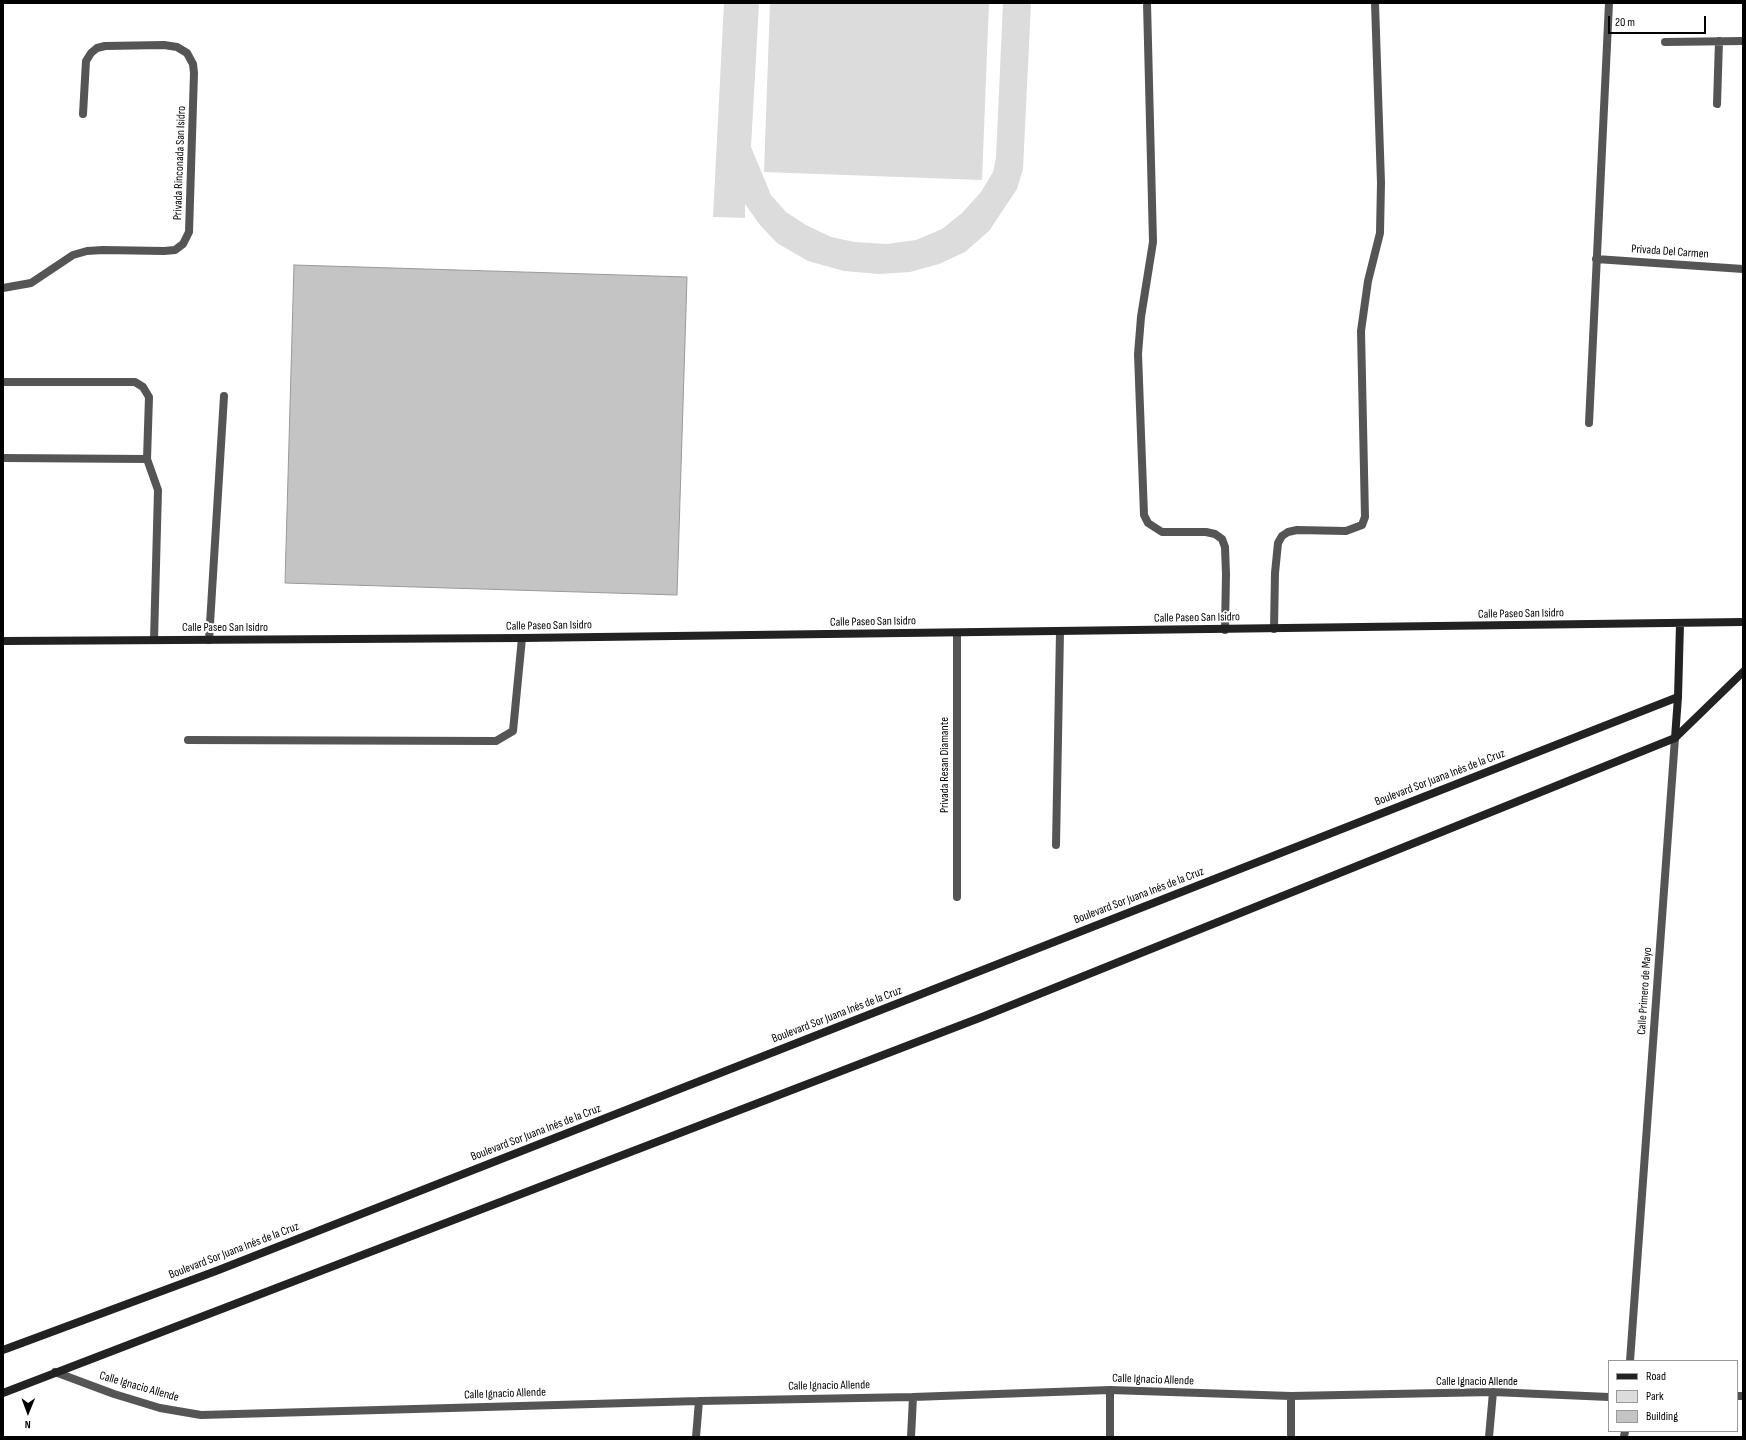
<!DOCTYPE html>
<meta charset="utf-8">
<style>
body{margin:0}
#map{position:relative;width:1746px;height:1440px;overflow:hidden;background:#fff;font-family:"Sofia Sans Condensed",sans-serif}
canvas{display:block}
.frame{position:absolute;inset:0;border:4px solid #000;pointer-events:none}
.legend{position:absolute;left:1608px;top:1360px;width:130px;height:72px;box-sizing:border-box;background:#fff;border:1px solid #999;margin:0;padding:5px 7px;list-style:none;font-size:12px;color:#000}
.legend li{display:flex;align-items:center;gap:8px;height:20px}
.legend b{width:20px;border:1px solid #999}
.north{position:absolute;left:8px;top:1392px;width:40px;height:40px;-webkit-text-stroke:3px #fff;paint-order:stroke;rotate:181deg;font-size:11px;font-weight:700;line-height:16px;text-align:center;color:#000}
.north::after{content:'';display:block;margin:auto;width:14px;height:18px;background:#000;clip-path:polygon(50% 0,100% 100%,50% 72%,0 100%)}
.scale{position:absolute;left:1608px;top:16px;width:98px;height:18px;box-sizing:border-box;border:2px solid #000;border-top:0;padding-left:5px;font-size:12px;line-height:14px;white-space:nowrap;color:#000;-webkit-text-stroke:3px #fff;paint-order:stroke}
</style>
<div id="map">
<canvas width="1746" height="1440"></canvas>
<div class="frame"></div>
<ul class="legend">
<li><b style="height:5px;background:#222"></b>Road</li>
<li><b style="height:11px;background:#dcdcdc"></b>Park</li>
<li><b style="height:11px;background:#c4c4c4"></b>Building</li>
</ul>
<div class="north">N</div>
<div class="scale">20 m</div>
</div>
<script>
const c = document.querySelector('canvas').getContext('2d');
c.lineJoin = 'round';
function fillPath(path, color) {
  c.fillStyle = color;
  c.fill(path, 'evenodd');
}
function toPath(rows) {
  const path = new Path2D();
  for (const r of rows) {
    path.moveTo(r[0], r[1]);
    for (let i = 2; i < r.length; i += 2) path.lineTo(r[i], r[i + 1]);
  }
  return path;
}
function strokePath(path, color, width, dash) {
  c.strokeStyle = color;
  c.lineWidth = width;
  c.lineCap = dash ? 'butt' : 'round';
  c.setLineDash(dash || []);
  c.stroke(path);
}
function drawText(font, color, halo, rows, align = 'center') {
  c.font = font + ' "Sofia Sans Condensed",sans-serif';
  c.lineWidth = 4;
  c.setLineDash([]);
  c.textBaseline = 'middle';
  c.strokeStyle = halo;
  c.fillStyle = color;
  for (const [text, x, y, turn = 0] of rows) {
    c.save();
    c.translate(x, y);
    c.rotate((+turn || 0) * Math.PI / 180);
    c.textAlign = isNaN(turn) ? turn : align;
    if (halo) c.strokeText(text, 0, 0);
    c.fillText(text, 0, 0);
    c.restore();
  }
}
const green = toPath([
 [724,3,759,3,751,147,771,195,786,212,806,225,831,237,855,242,886,244,916,240,942,229,962,213,981,192,993,172,996,158,1003,3,1031,3,1023,169,1017,189,989,231,965,252,939,264,910,272,879,274,844,271,808,261,777,243,760,225,745,204,745,218,713,217],
 [770,3,989,3,982,180,764,172]
]);
const building = toPath([
 [294,265,687,277,677,595,285,583,294,265]
]);
const lane = toPath([
 [3,382,135,382,143,387,149,397,147,459,3,458],
 [147,459,158,490,154,640],
 [188,740,496,741,513,731,522,638]
]);
const street = toPath([
 [1147,3,1153,242,1141,317,1138,354,1144,515,1148,523,1162,532,1206,532,1215,534,1222,539,1225,547,1226,574,1225,630],
 [1665,42,1743,41],
 [1717,104,1719,41],
 [1596,259,1743,269],
 [3,288,31,283,73,255,87,251,103,250,164,251,175,250,183,244,189,232,194,73,193,64,187,53,177,47,164,45,105,46,97,48,91,53,86,61,83,114],
 [1589,423,1609,3],
 [1274,629,1275,573,1278,543,1282,536,1288,532,1297,530,1346,531,1362,525,1365,517,1361,331,1368,281,1380,233,1381,183,1375,3],
 [209,640,224,396],
 [1056,845,1060,632],
 [957,897,957,633],
 [1630,1361,1675,738],
 [55,1372,114,1394,160,1408,201,1415,699,1401,913,1397,1110,1390,1291,1396,1493,1392,1609,1397],
 [1110,1390,1110,1437],
 [1291,1396,1291,1437],
 [1737,1396,1743,1396],
 [696,1437,699,1401],
 [911,1437,913,1397],
 [1489,1437,1493,1392],
 [1624,1437,1625,1431]
]);
const secondary = toPath([
 [3,641,522,638,1743,622],
 [1675,738,1678,697,1680,624],
 [3,1350,216,1271,1678,697],
 [3,1393,982,1017,1675,738,1743,672]
]);
const streetNames = [
 ["Privada Rinconada San Isidro",180,163,-88],
 ["Privada Del Carmen",1670,252,4],
 ["Calle Paseo San Isidro",1521,614,-1],
 ["Calle Paseo San Isidro",1197,618,-1],
 ["Calle Paseo San Isidro",873,622,-1],
 ["Calle Paseo San Isidro",549,626,-1],
 ["Calle Paseo San Isidro",225,628],
 ["Privada Resan Diamante",945,765,-90],
 ["Boulevard Sor Juana Inés de la Cruz",1440,778,-21],
 ["Boulevard Sor Juana Inés de la Cruz",1139,896,-21],
 ["Calle Primero de Mayo",1645,991,-86],
 ["Boulevard Sor Juana Inés de la Cruz",837,1015,-21],
 ["Boulevard Sor Juana Inés de la Cruz",536,1133,-21],
 ["Boulevard Sor Juana Inés de la Cruz",234,1251,-21],
 ["Calle Ignacio Allende",1153,1380,2],
 ["Calle Ignacio Allende",1477,1382],
 ["Calle Ignacio Allende",829,1386,-1],
 ["Calle Ignacio Allende",139,1387,16],
 ["Calle Ignacio Allende",505,1394,-2]
];
fillPath(green, '#dcdcdc');
fillPath(building, '#c4c4c4');
strokePath(building, '#999', 1);
strokePath(lane, '#555', 8);
strokePath(street, '#555', 8);
strokePath(secondary, '#222', 8);
drawText('12px', '#000', '#fff', streetNames);
</script>
